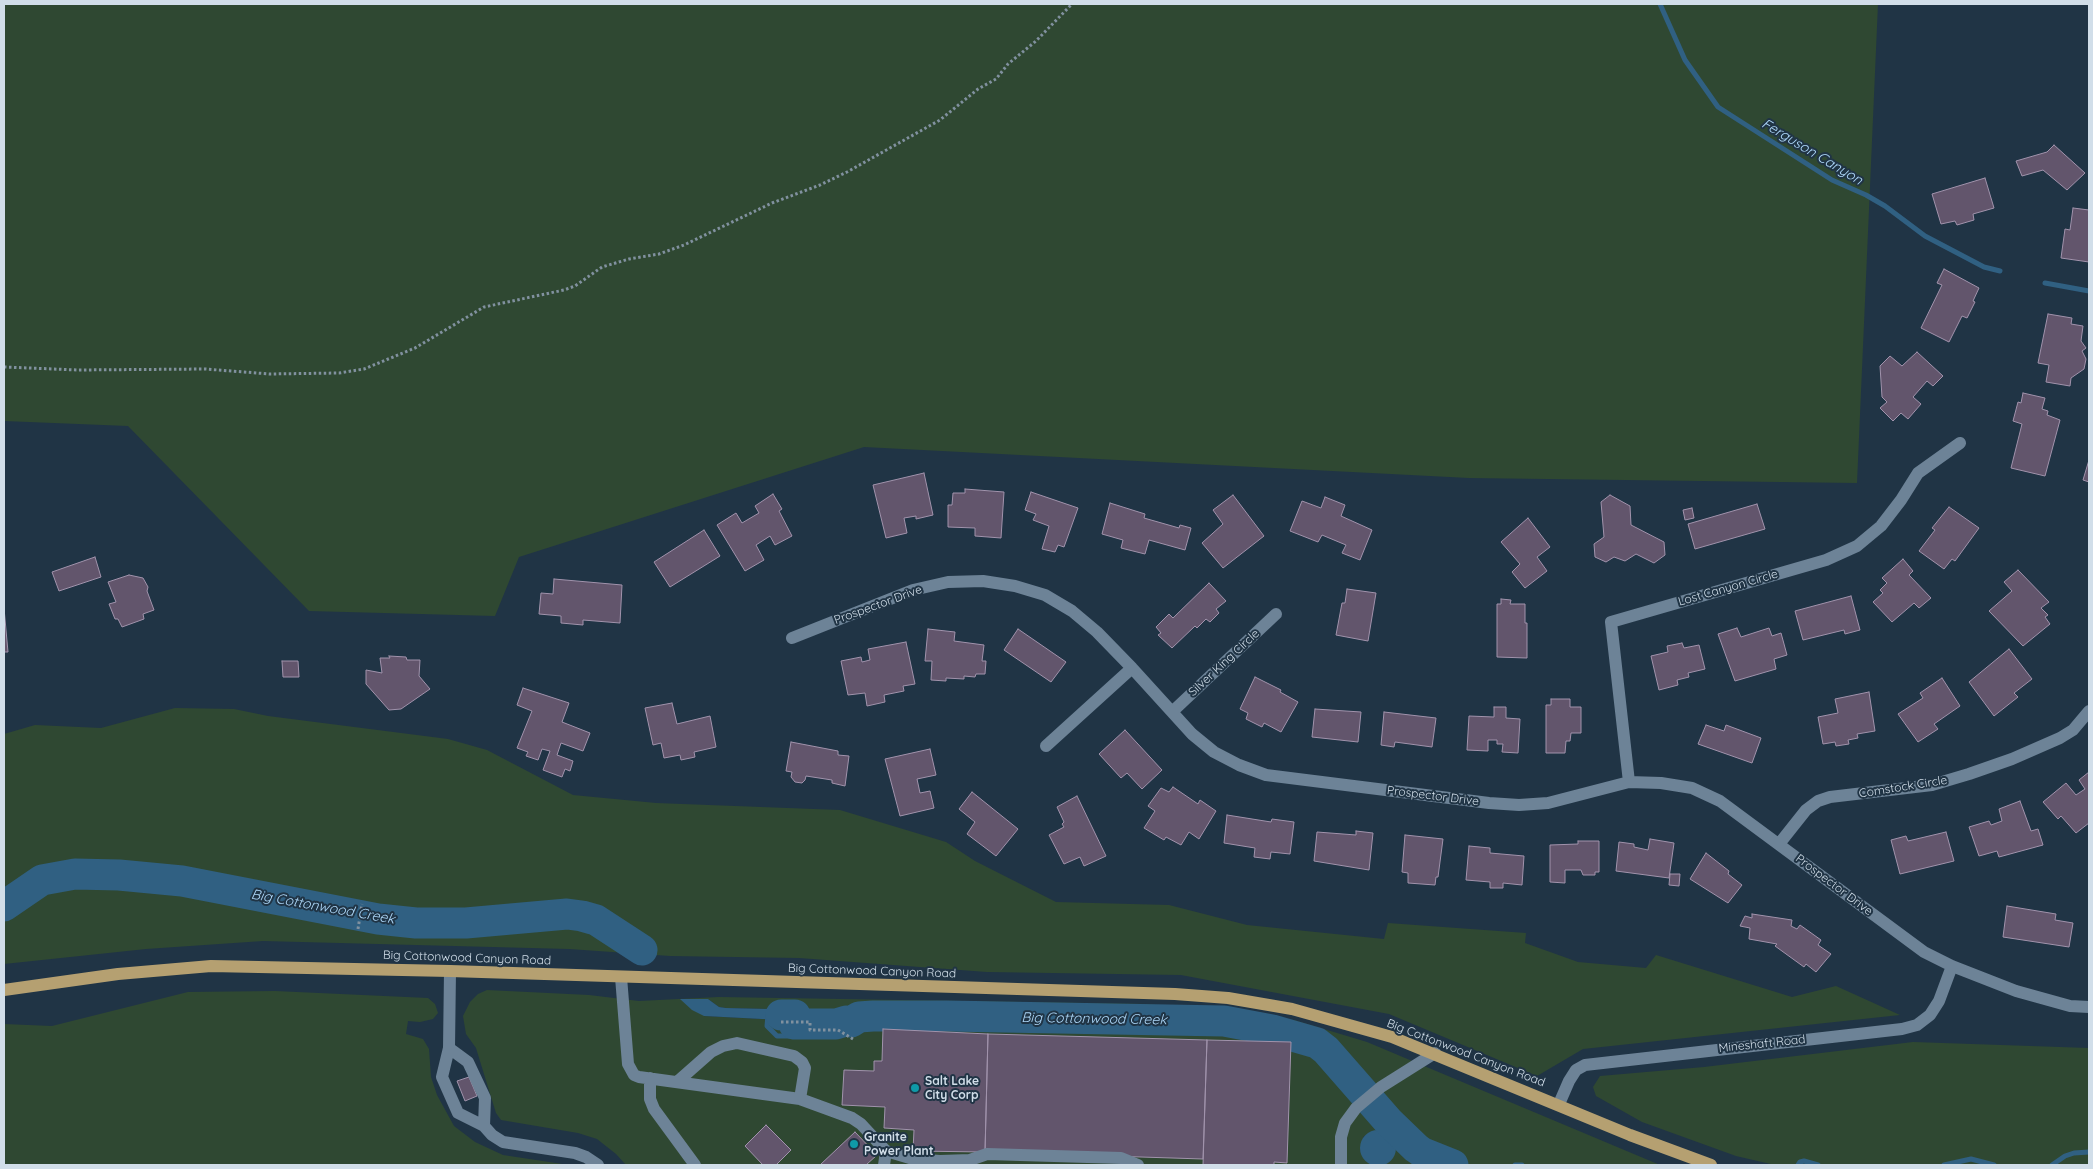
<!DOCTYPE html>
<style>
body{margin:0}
#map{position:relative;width:2093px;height:1169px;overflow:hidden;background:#203445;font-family:Quicksand,sans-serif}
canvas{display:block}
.frame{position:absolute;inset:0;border:5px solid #d1dee9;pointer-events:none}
</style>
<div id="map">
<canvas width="2093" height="1169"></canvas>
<div class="frame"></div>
</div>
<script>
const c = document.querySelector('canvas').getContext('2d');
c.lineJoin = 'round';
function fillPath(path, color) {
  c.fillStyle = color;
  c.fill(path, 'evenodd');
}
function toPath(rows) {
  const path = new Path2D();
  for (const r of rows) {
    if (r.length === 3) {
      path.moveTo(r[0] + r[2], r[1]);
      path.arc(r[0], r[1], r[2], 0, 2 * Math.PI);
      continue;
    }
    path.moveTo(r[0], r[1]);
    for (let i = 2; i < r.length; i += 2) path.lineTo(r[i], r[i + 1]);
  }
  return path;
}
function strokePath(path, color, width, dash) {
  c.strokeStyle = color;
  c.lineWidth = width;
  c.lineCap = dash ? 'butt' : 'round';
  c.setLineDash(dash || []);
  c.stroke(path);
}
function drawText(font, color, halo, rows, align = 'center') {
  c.font = font + ' Quicksand,sans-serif';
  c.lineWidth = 4;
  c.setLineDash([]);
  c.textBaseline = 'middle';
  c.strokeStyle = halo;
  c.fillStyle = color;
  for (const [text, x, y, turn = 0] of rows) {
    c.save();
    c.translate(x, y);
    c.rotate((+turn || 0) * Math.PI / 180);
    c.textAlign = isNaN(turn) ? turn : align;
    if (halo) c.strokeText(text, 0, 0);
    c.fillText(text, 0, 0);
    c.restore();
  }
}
const green = toPath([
 [4,4,1878,4,1857,483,1469,478,864,447,519,557,495,616,309,611,128,426,4,421],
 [175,708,234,709,268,716,448,739,487,750,573,795,656,803,840,810,946,842,975,861,1056,902,1169,905,1247,925,1384,939,1388,923,1526,933,1525,943,1578,962,1646,968,1656,955,1792,997,1836,986,1900,1015,1583,1049,1537,1076,1389,1014,1181,975,987,972,799,958,670,956,569,949,263,941,146,949,4,964,4,734,35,725,101,728],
 [487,990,589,995,639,1001,719,997,1147,1004,1294,1020,1367,1042,1660,1165,1381,1165,1384,1165,1373,1131,1363,1137,1374,1165,626,1165,616,1154,597,1139,578,1133,501,1120,496,1113,476,1048,466,1034,463,1016,470,1002,478,994],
 [708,999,719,1007,726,1008,815,1010,815,1032,805,1027,781,1027,781,1020,704,1016],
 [275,991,428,998,435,1004,438,1013,433,1019,420,1022,408,1021,406,1034,423,1039,429,1049,431,1077,437,1095,454,1126,475,1142,503,1155,569,1165,4,1165,4,1024,52,1026,188,992],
 [1913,1042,2089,1048,2089,1165,1775,1165,1736,1156,1642,1122,1596,1096,1593,1087,1600,1076,1704,1067]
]);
const water = toPath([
 [680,999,708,999,719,1007,726,1008,815,1010,815,1032,805,1032,805,1027,781,1027,781,1020,704,1016,692,1010],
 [1378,1148,18]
]);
const stream = toPath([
 [1660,4,1685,60,1718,107,1832,180,1866,195,1885,206,1925,236,1984,267,2000,271],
 [2045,283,2089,291],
 [768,1015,767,1026,777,1036,794,1036],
 [810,1015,873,1016],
 [794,1024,794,1036,815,1036,838,1024],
 [1515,1165,1522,1165],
 [1798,1165,1800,1162,1804,1161,1818,1165],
 [1944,1165,1971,1159,1994,1165],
 [2052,1165,2065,1156,2074,1153,2089,1152]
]);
const river = toPath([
 [4,906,42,880,75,874,119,875,182,881,378,919,416,923,466,923,567,914,582,916,596,920,642,950],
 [781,1015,795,1015,794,1024,836,1024,846,1021,851,1022,859,1017,873,1016,947,1016,1224,1021,1272,1030,1317,1043,1326,1050,1389,1122,1416,1148,1423,1153,1453,1165]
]);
const building = toPath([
 [2054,145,2085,173,2067,190,2043,170,2022,176,2016,161,2047,152,2054,145],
 [1985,178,1994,208,1973,214,1974,220,1957,225,1955,221,1941,224,1932,194,1985,178],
 [2073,208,2089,210,2089,262,2061,258,2065,229,2070,230,2073,208],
 [1944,269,1979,288,1973,301,1975,302,1967,318,1962,316,1949,342,1921,328,1942,285,1937,283,1944,269],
 [2048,314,2072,318,2071,324,2083,326,2081,341,2086,348,2082,351,2086,359,2084,369,2071,378,2070,386,2046,382,2049,365,2038,363,2048,314],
 [1917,352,1943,376,1933,386,1927,381,1913,397,1921,404,1908,419,1901,413,1893,421,1880,408,1887,402,1882,397,1880,366,1890,356,1902,366,1917,352],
 [2023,393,2045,398,2042,409,2048,411,2047,415,2060,420,2045,476,2011,468,2022,424,2013,421,2018,402,2021,403,2023,393],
 [2089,460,2089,482,2083,480,2089,460],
 [924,473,933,515,916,519,916,516,904,518,907,533,886,538,873,485,924,473],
 [965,489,1004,492,1001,538,975,536,975,528,948,527,948,505,952,505,953,493,965,493,965,489],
 [1031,492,1078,508,1064,547,1058,545,1055,552,1042,549,1049,526,1033,520,1036,514,1025,510,1031,492],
 [773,494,782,509,779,511,792,536,775,545,770,536,756,545,764,560,745,571,717,525,736,513,742,523,759,513,755,506,773,494],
 [1233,495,1264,536,1223,568,1202,543,1223,524,1213,510,1233,495],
 [1610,495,1630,506,1631,525,1664,542,1665,555,1654,563,1636,554,1625,561,1614,557,1606,562,1595,557,1594,544,1604,537,1601,502,1610,495],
 [1325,497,1345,505,1341,516,1372,530,1360,560,1342,553,1346,545,1322,535,1318,542,1290,531,1302,501,1321,508,1325,497],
 [1110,503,1145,514,1144,518,1179,528,1180,525,1191,528,1185,550,1149,540,1145,554,1121,548,1123,540,1102,534,1110,503],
 [1757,504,1765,529,1695,549,1688,524,1757,504],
 [1949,507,1979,528,1955,561,1952,559,1944,569,1919,551,1935,530,1932,528,1949,507],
 [1692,508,1694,518,1685,520,1683,510,1692,508],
 [1528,518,1550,547,1537,557,1547,571,1525,588,1512,572,1520,564,1501,542,1528,518],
 [704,530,720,556,670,587,654,562,704,530],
 [95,557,101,577,59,591,52,572,95,557],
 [1903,559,1913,571,1909,575,1931,598,1919,608,1914,603,1892,622,1873,602,1883,593,1880,590,1887,583,1882,578,1903,559],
 [2018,570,2049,602,2041,608,2048,615,2045,617,2050,624,2023,646,1989,611,2012,591,2004,582,2018,570],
 [129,575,143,578,148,587,147,591,154,610,143,614,144,619,122,627,118,619,115,619,109,604,116,602,108,582,129,575],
 [554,579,622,585,620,623,583,620,583,625,561,623,561,616,539,614,541,593,553,594,554,579],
 [1209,583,1226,601,1216,609,1219,613,1210,622,1206,619,1197,628,1195,626,1172,648,1158,635,1161,633,1156,627,1169,614,1173,618,1209,583],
 [1347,589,1376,593,1368,641,1336,635,1342,603,1345,603,1347,589],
 [1851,596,1860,630,1845,634,1844,630,1803,640,1795,611,1851,596],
 [1501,599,1511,600,1510,604,1525,604,1525,623,1527,623,1527,658,1497,657,1497,604,1501,604,1501,599],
 [4,608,8,652,4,652,4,608],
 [1737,628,1741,637,1769,628,1772,636,1781,633,1787,655,1774,659,1776,669,1735,681,1718,634,1737,628],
 [928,629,955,632,954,641,984,645,982,661,986,661,985,674,976,674,975,677,964,676,964,679,946,678,946,681,931,680,932,661,925,661,928,629],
 [1018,629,1066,662,1051,682,1004,650,1018,629],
 [906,642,915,684,903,686,904,691,884,695,885,702,867,706,865,693,848,695,841,661,861,657,862,662,870,660,868,649,906,642],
 [1682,643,1684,648,1699,645,1705,669,1688,673,1689,677,1677,680,1678,685,1659,690,1651,656,1668,652,1667,646,1682,643],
 [2009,649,2032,679,2014,693,2018,697,1994,716,1969,682,2009,649],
 [389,656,406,657,407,660,420,660,419,676,430,689,401,709,389,710,366,684,366,670,382,673,380,658,390,658,389,656],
 [282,661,298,661,299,677,283,677,282,661],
 [1255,677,1281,690,1280,692,1298,702,1281,732,1264,723,1262,727,1246,719,1248,713,1240,709,1255,677],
 [1942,678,1960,706,1934,724,1938,729,1918,742,1898,714,1923,698,1920,693,1942,678],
 [523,688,569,703,562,722,590,733,583,751,561,743,557,755,573,761,570,771,565,769,562,777,543,770,550,751,542,749,538,760,526,756,528,752,517,748,532,711,517,705,523,688],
 [1869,692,1875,731,1857,734,1858,738,1848,740,1849,744,1836,746,1835,742,1823,744,1818,717,1838,713,1835,699,1869,692],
 [1551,699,1570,699,1570,707,1581,707,1581,733,1571,733,1570,741,1566,741,1565,753,1546,753,1546,705,1551,705,1551,699],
 [672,703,677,724,710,716,716,747,694,752,695,757,681,760,680,755,664,758,661,743,653,745,645,708,672,703],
 [1494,707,1506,707,1506,718,1520,719,1518,753,1502,752,1503,744,1497,744,1497,740,1488,740,1488,751,1467,750,1469,716,1494,717,1494,707],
 [1315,709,1361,712,1358,742,1312,737,1315,709],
 [1384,712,1436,718,1432,747,1395,742,1394,747,1381,745,1384,712],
 [1706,725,1724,731,1726,725,1761,738,1752,763,1698,744,1706,725],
 [1125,730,1162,770,1142,789,1127,773,1121,778,1099,754,1125,730],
 [791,742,838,751,838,755,849,756,845,786,832,783,832,780,806,776,805,780,802,783,795,782,791,777,792,772,786,771,791,742],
 [930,749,936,775,917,779,920,793,930,791,934,808,900,816,885,759,930,749],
 [2089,772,2089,823,2076,833,2061,816,2058,819,2043,802,2066,783,2076,795,2085,789,2079,780,2089,772],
 [1173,787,1198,804,1200,800,1216,811,1199,839,1189,832,1181,845,1166,837,1164,840,1144,828,1155,811,1148,806,1161,788,1169,792,1173,787],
 [972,792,1018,829,996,856,967,834,975,822,959,809,972,792],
 [1077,796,1106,856,1084,866,1080,857,1064,864,1049,835,1064,827,1062,824,1064,822,1057,807,1077,796],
 [2020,801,2031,831,2038,829,2043,845,1999,857,1997,851,1979,856,1969,827,1989,821,1991,825,2002,821,1999,809,2020,801],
 [1227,815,1271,822,1272,819,1294,822,1290,854,1271,852,1270,859,1254,857,1255,848,1224,843,1227,815],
 [1356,831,1373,833,1369,870,1314,861,1317,832,1356,835,1356,831],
 [1946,832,1954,861,1900,874,1891,840,1906,836,1908,841,1946,832],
 [1405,835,1443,839,1438,877,1436,877,1435,885,1408,883,1408,873,1402,872,1405,835],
 [1650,839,1674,843,1669,878,1616,871,1619,842,1634,844,1634,847,1648,850,1650,839],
 [1578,841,1599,841,1599,872,1595,872,1595,875,1583,875,1581,870,1565,870,1565,883,1550,882,1550,845,1578,844,1578,841],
 [1469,846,1490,848,1490,853,1524,856,1522,885,1503,883,1503,888,1490,888,1490,882,1466,880,1469,846],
 [1706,853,1729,871,1728,874,1742,885,1728,903,1690,879,1706,853],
 [1670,874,1680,874,1679,886,1669,885,1670,874],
 [2007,906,2056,914,2055,920,2073,923,2069,947,2003,937,2007,906],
 [1752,914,1792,920,1791,926,1797,929,1800,925,1821,940,1818,945,1831,954,1816,972,1806,964,1804,967,1775,946,1777,944,1749,939,1750,928,1740,926,1745,916,1752,918,1752,914],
 [883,1029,988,1034,985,1152,913,1151,914,1130,884,1128,885,1107,842,1105,844,1070,874,1071,874,1061,882,1061,883,1029],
 [988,1034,1207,1040,1203,1159,985,1152,988,1034],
 [1207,1040,1291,1042,1287,1163,1274,1162,1274,1165,1203,1165,1207,1040],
 [469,1077,477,1096,465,1101,457,1081,469,1077],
 [766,1125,791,1150,776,1165,763,1165,745,1146,766,1125],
 [855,1132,877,1155,866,1165,820,1165,855,1132]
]);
const path = toPath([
 [4,367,78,370,205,369,270,374,339,373,364,369,415,348,484,307,564,290,575,286,602,267,629,259,659,254,684,245,772,203,820,185,847,172,940,120,978,89,996,79,1008,64,1036,41,1072,4],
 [358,929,362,904],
 [781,1022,810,1022,810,1030,838,1030,853,1039]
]);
const minor = toPath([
 [792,638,913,590,948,582,983,581,1015,586,1045,595,1072,611,1097,632,1132,668,1192,734,1214,752,1239,765,1266,775,1489,803,1519,805,1548,803,1629,782,1661,783,1692,788,1720,801,1924,952,1952,966,2016,991,2070,1006,2089,1007],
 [1172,712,1276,614],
 [1046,746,1132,668],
 [1629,782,1611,622,1826,560,1857,546,1881,526,1901,500,1918,473,1960,443],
 [1779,844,1806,810,1818,801,1830,797,1932,785,1969,774,2012,759,2060,738,2073,730,2089,711],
 [621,977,628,1064,634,1075,639,1077,800,1099,852,1118,861,1124,886,1151,884,1165],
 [449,1048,468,1062,485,1098,484,1126,458,1113,442,1077,449,1048,450,971],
 [650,1078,650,1099,654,1109,695,1165],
 [677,1082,711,1052,723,1046,737,1043,794,1056,802,1062,805,1068,800,1099],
 [1559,1104,1569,1081,1576,1070,1585,1065,1902,1029,1917,1025,1930,1015,1939,1001,1952,966],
 [484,1126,492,1135,503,1142,575,1153,586,1157,598,1165],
 [886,1151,913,1159,940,1161,970,1160,987,1154,1121,1158,1138,1165],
 [1341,1165,1341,1137,1345,1123,1356,1108,1381,1087,1435,1053]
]);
const major = toPath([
 [4,990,118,974,211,966,450,971,1175,994,1228,998,1292,1009,1392,1037,1630,1135,1711,1165]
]);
const markers = [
 [915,1088,5,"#0f9aa8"],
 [854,1144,5,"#0f9aa8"]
];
const streetNames = [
 ["Lost Canyon Circle",1728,588,-16],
 ["Prospector Drive",878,605,-20],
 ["Silver King Circle",1224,663,-43],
 ["Comstock Circle",1903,787,-9],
 ["Prospector Drive",1433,796,7],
 ["Prospector Drive",1834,885,37],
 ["Big Cottonwood Canyon Road",467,958,2],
 ["Big Cottonwood Canyon Road",872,971,2],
 ["Mineshaft Road",1762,1044,-6],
 ["Big Cottonwood Canyon Road",1466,1053,21]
];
const poiNames = [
 ["Salt Lake",925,1081],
 ["City Corp",925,1095],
 ["Granite",864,1137],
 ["Power Plant",864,1151]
];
const waterNames = [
 ["Ferguson Canyon",1812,152,31],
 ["Big Cottonwood Creek",323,907,10],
 ["Big Cottonwood Creek",1094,1019,1]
];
fillPath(green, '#2f4832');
fillPath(water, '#306082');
strokePath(stream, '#306082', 5);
strokePath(river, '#306082', 31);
fillPath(building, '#62556c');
strokePath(building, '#a193ac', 1);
strokePath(path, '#81919f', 3, [2.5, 2.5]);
strokePath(minor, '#6d8397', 12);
strokePath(major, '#b5a071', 12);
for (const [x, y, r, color] of markers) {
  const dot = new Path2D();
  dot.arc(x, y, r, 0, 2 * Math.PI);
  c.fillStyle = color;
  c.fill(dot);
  strokePath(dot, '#203445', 2);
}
drawText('12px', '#d1dee9', '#203445', streetNames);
drawText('bold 12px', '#d1dee9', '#203445', poiNames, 'left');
drawText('italic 14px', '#add7f8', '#203445', waterNames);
</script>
